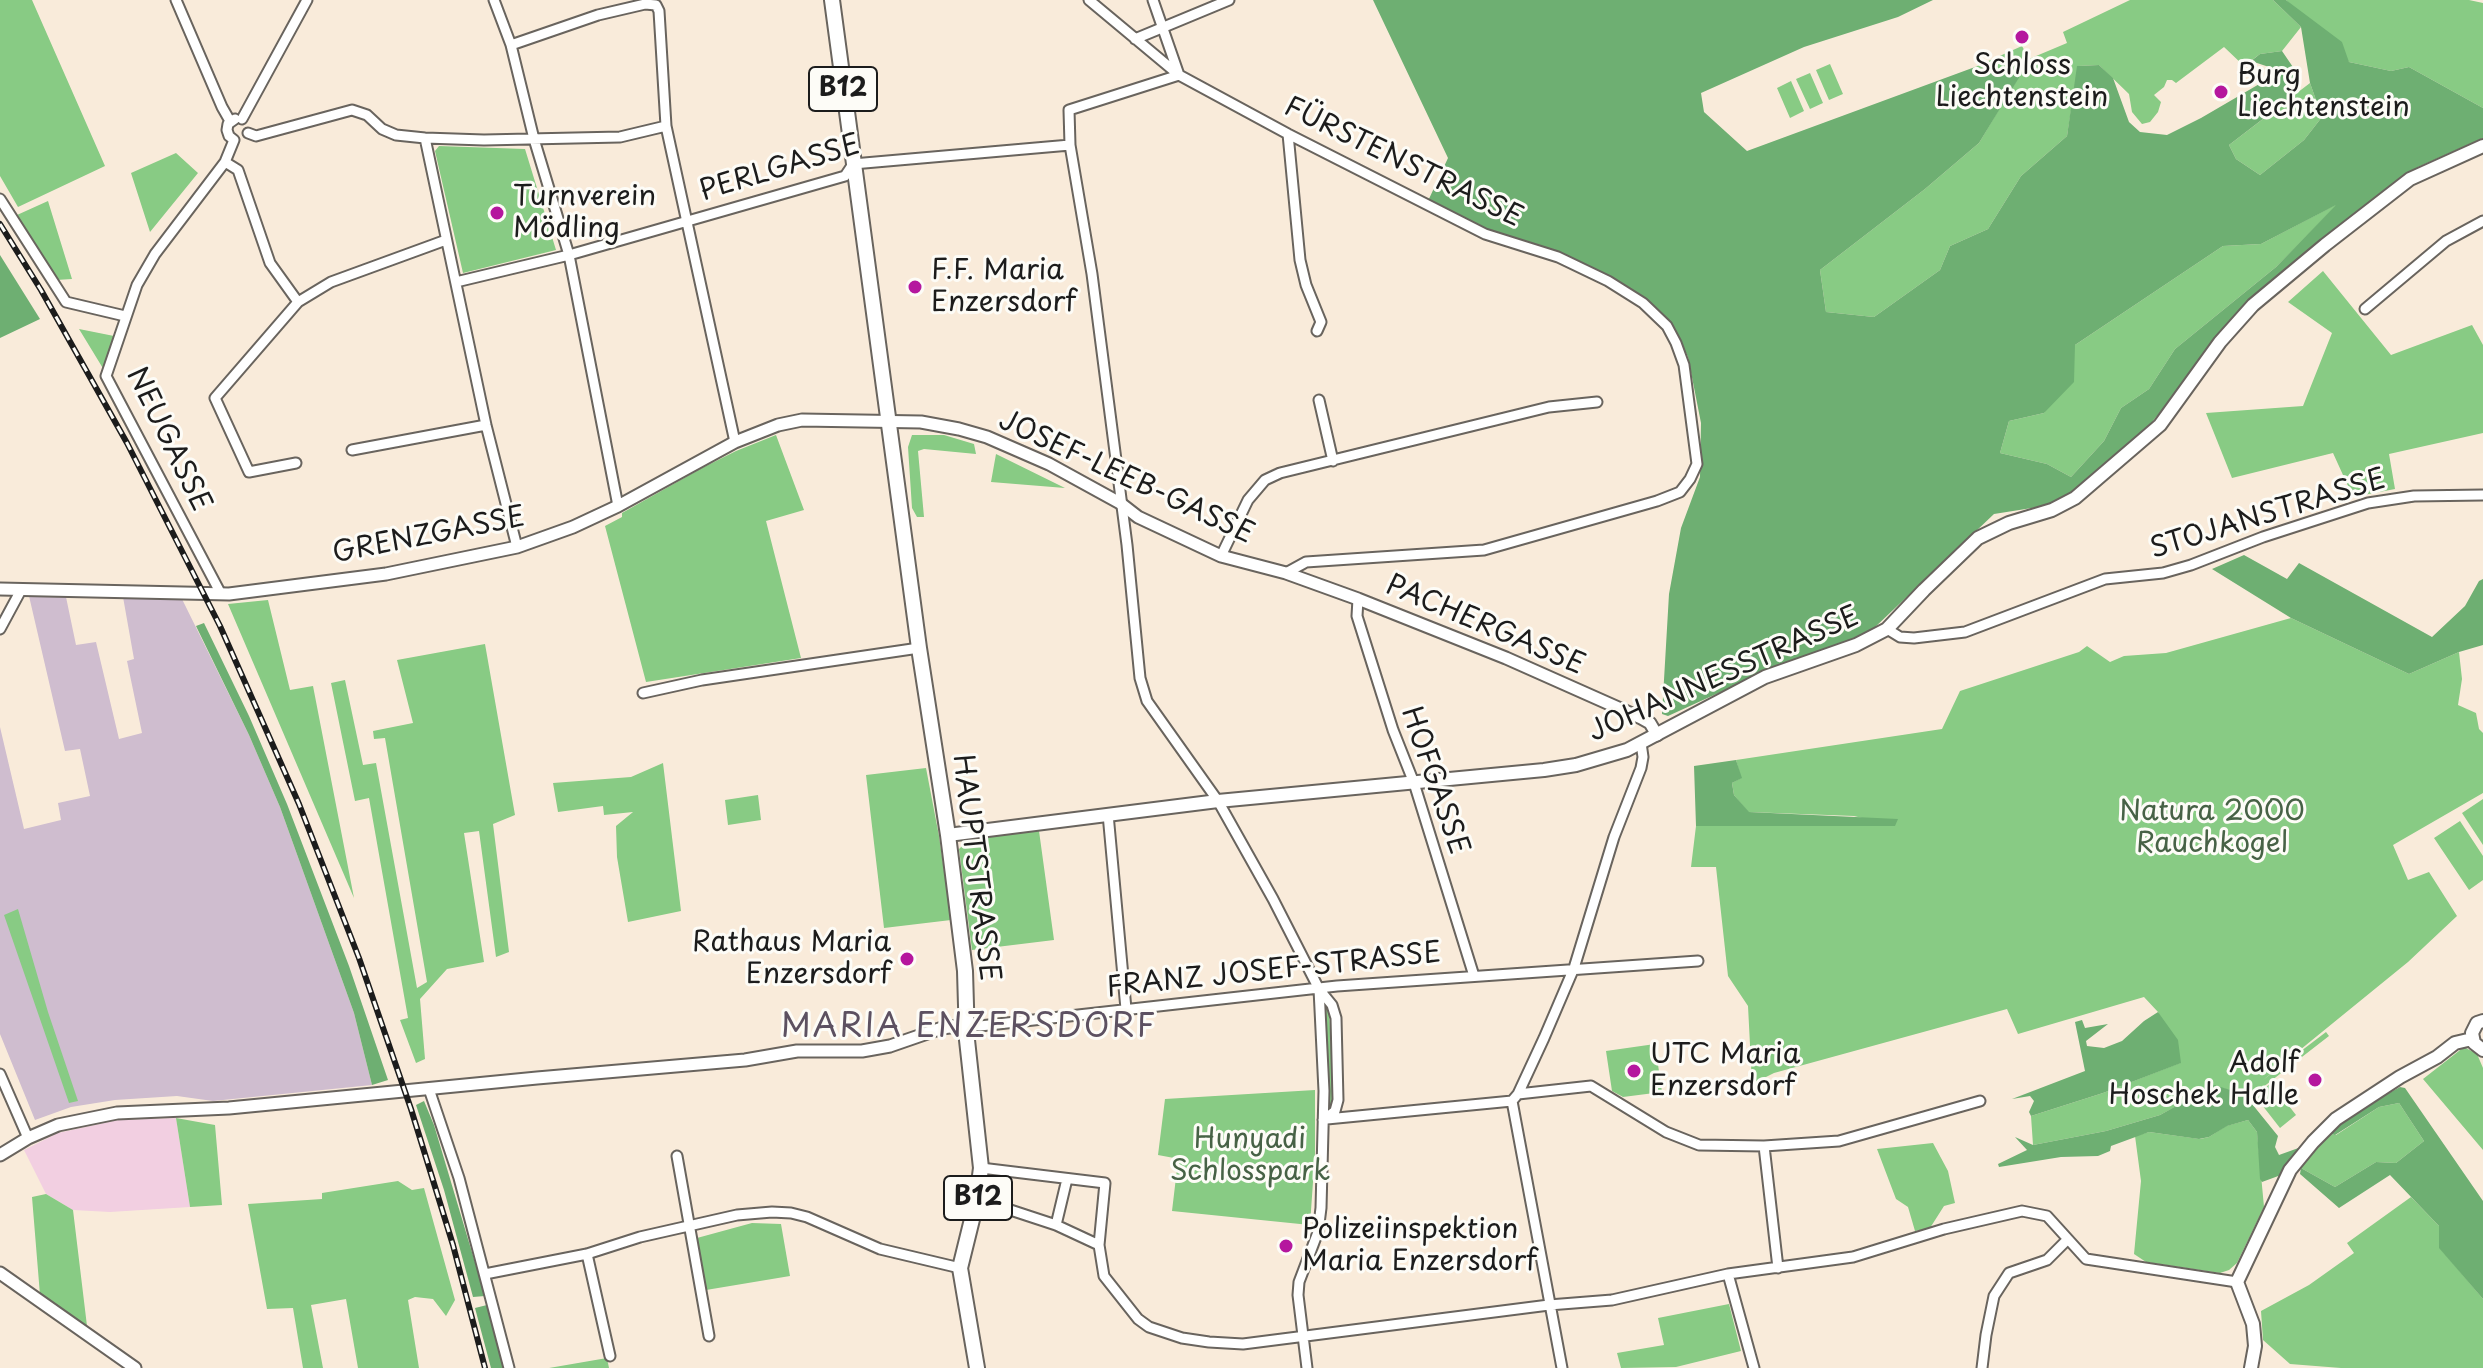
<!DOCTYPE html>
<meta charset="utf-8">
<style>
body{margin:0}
canvas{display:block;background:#f9ebda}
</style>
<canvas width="2483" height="1368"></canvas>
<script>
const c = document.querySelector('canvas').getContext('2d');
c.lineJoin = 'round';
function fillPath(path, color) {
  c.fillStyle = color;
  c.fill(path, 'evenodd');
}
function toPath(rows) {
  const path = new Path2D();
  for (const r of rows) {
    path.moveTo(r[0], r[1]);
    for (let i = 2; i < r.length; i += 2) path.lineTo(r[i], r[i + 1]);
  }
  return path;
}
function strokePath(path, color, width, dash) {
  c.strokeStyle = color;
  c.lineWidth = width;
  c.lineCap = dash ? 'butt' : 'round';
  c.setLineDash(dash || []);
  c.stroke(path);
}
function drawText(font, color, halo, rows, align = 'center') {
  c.font = font + ' "Playpen Sans",sans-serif';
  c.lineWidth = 6;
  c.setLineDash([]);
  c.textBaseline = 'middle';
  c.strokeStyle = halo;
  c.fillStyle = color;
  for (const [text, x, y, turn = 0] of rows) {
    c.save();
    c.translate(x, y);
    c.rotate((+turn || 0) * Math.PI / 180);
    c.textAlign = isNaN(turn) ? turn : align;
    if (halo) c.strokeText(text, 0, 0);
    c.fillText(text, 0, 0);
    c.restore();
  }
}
const built = toPath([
 [176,1118,190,1207,110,1212,73,1210,46,1194,24,1150,58,1133,118,1120]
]);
const industrial = toPath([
 [29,596,66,597,76,645,96,642,119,739,142,733,127,661,134,659,123,597,182,599,249,735,280,807,354,1013,372,1085,213,1101,177,1096,115,1100,71,1107,35,1120,0,1034,0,727,24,829,61,820,58,803,90,796,80,749,65,751]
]);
const green = toPath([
 [0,0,32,0,105,166,18,207,0,176],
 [2130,0,2273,0,2301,27,2282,51,2260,54,2244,66,2224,47,2176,83,2172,80,2167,80,2164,87,2154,95,2161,102,2158,112,2150,122,2142,124,2132,112,2129,94,2099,65,2078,66,2067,136,2021,176,1988,229,1950,246,1940,270,1874,317,1826,312,1820,270,1925,189,1979,143,2019,76,1975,67,2022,46,2029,59,2067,43,2063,32],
 [2286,0,2469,0,2483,3,2483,108,2409,67,2391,71,2349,62],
 [1830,64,1843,94,1829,100,1816,70],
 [1810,73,1823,103,1810,109,1796,79],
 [1791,81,1804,111,1790,118,1777,88],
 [2310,83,2322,117,2304,140,2260,175,2236,159,2229,145],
 [439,146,525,149,556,250,463,273,435,151],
 [176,153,198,173,150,232,131,173],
 [48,201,72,279,56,280,17,215],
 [2339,203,2276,267,2175,349,2149,389,2121,408,2104,441,2071,477,2047,464,2000,453,2009,421,2044,413,2075,345,2223,246,2261,244],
 [2323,271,2391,355,2472,325,2483,345,2483,433,2389,454,2395,489,2353,497,2333,453,2232,478,2206,413,2303,406,2332,333,2288,302],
 [79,329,114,336,104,370],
 [776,435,804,510,766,521,801,658,646,682,605,526,622,517,622,513,702,468,736,451],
 [912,435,944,435,974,444,976,454,924,449,918,451,924,517,917,517,912,508,908,447],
 [996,454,1065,488,991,482],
 [268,600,290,690,313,686,354,898,228,604],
 [2291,618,2409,674,2459,652,2462,679,2458,705,2476,713,2479,729,2483,733,2483,793,2393,845,2408,880,2429,872,2457,916,2408,962,2263,1080,2326,1032,2329,1036,2249,1098,2245,1094,2214,1086,2160,1115,2106,1131,2033,1145,2031,1116,2103,1093,2180,1063,2158,1012,2144,997,2018,1034,2007,1009,1774,1073,1752,1084,1748,1006,1728,976,1716,867,1691,867,1696,826,1894,826,1854,816,1748,812,1734,795,1732,783,1741,778,1736,760,1942,729,1960,691,2079,652,2087,646,2110,662,2124,656,2166,653],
 [485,644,515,815,493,824,509,952,496,957,479,831,464,833,484,962,447,969,420,999,425,1059,416,1063,400,1020,408,1018,369,798,355,801,331,683,345,680,363,765,376,763,417,988,427,982,385,738,374,739,373,731,413,723,397,660],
 [663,763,681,911,628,922,617,857,616,826,633,812,604,815,603,806,558,812,553,783,631,777],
 [926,768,939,836,951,920,884,928,866,775],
 [758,795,761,820,728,825,725,800],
 [2483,799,2483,845,2462,813],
 [2460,821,2483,856,2483,880,2469,890,2434,838],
 [1039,831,1054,940,972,950,959,849,969,839],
 [18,909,48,1012,78,1101,69,1103,4,915],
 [1329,1009,1333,1087,1333,1103,1329,1106,1326,1010],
 [1655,1044,1662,1092,1623,1097,1612,1091,1606,1051],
 [2464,1047,2477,1054,2483,1068,2483,1150,2423,1079],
 [2271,1083,2296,1115,2280,1128,2255,1096],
 [1315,1090,1315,1153,1310,1225,1172,1211,1177,1169,1174,1158,1158,1155,1165,1099],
 [2399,1103,2424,1141,2396,1163,2376,1162,2335,1187,2301,1168,2327,1133,2336,1135,2379,1107],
 [176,1118,215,1125,222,1205,190,1207],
 [2248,1120,2257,1132,2264,1207,2237,1263,2229,1270,2220,1273,2146,1262,2134,1254,2141,1181,2135,1136,2149,1132,2200,1139,2209,1137,2226,1126],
 [1933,1143,1948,1171,1955,1203,1944,1206,1930,1228,1915,1231,1908,1207,1896,1199,1877,1149],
 [398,1181,412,1190,424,1188,455,1300,446,1316,433,1299,415,1297,408,1300,419,1368,358,1368,346,1299,311,1305,323,1368,303,1368,293,1308,267,1309,248,1204,322,1199,322,1193],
 [46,1194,73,1210,87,1326,40,1295,32,1197],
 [2411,1197,2439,1226,2440,1248,2483,1299,2483,1368,2341,1368,2290,1364,2263,1340,2261,1311,2309,1285,2354,1253,2347,1243],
 [752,1223,781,1224,790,1276,706,1290,697,1238],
 [1729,1304,1741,1351,1676,1367,1621,1368,1617,1353,1664,1345,1658,1318],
 [607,1358,609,1368,549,1368]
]);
const forest = toPath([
 [1373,0,1933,0,1898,17,1804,47,1701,93,1704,112,1747,151,1975,67,2020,76,1979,143,1925,189,1820,270,1826,312,1874,317,1940,270,1950,246,1988,229,2021,176,2067,136,2077,66,2099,65,2113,78,2129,122,2140,132,2167,135,2201,118,2273,76,2269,67,2251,61,2260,54,2282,51,2297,73,2298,92,2229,145,2236,159,2260,175,2304,140,2322,117,2310,83,2301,27,2273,0,2286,0,2342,42,2349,62,2391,71,2409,67,2483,108,2483,138,2418,167,2392,184,2241,308,2177,392,2131,447,2057,504,1994,514,1872,630,1855,642,1771,669,1668,716,1662,714,1669,594,1681,528,1700,477,1701,423,1688,357,1671,322,1641,297,1572,258,1488,230,1428,201,1448,158],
 [2336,205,2276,267,2175,349,2149,389,2121,408,2104,441,2071,477,2047,464,2000,453,2009,421,2044,413,2074,382,2075,345,2223,246,2261,244],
 [0,255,40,319,0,338],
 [2244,555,2287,579,2299,563,2432,637,2465,606,2479,581,2483,579,2483,645,2459,652,2409,674,2291,618,2212,569],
 [204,623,249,716,287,804,349,966,388,1080,372,1085,354,1013,280,807,249,735,196,626],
 [1736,760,1742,778,1732,783,1734,795,1749,812,1898,819,1895,826,1696,826,1694,766],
 [2158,1012,2178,1040,2181,1063,2103,1093,2031,1116,2029,1112,2034,1101,2030,1096,2012,1099,2085,1071,2075,1022,2082,1020,2085,1028,2108,1024,2086,1041,2087,1046,2104,1048,2122,1041,2144,1021],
 [2214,1085,2244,1094,2278,1136,2275,1147,2279,1155,2304,1146,2281,1175,2262,1182,2260,1179,2257,1132,2248,1120,2227,1126,2209,1137,2199,1139,2149,1132,2111,1146,2110,1151,2098,1156,2061,1157,1999,1167,1998,1164,2027,1150,2015,1137,2033,1145,2106,1131,2160,1115],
 [2400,1087,2405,1088,2483,1201,2483,1299,2439,1248,2439,1226,2390,1175,2339,1208,2300,1174,2301,1168,2335,1187,2376,1162,2396,1163,2424,1141,2399,1103,2379,1107,2335,1135,2327,1133,2357,1111],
 [424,1101,434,1125,485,1296,473,1297,444,1190,416,1105],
 [487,1305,503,1368,491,1368,475,1308]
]);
const minor = toPath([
 [176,0,222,107,230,121],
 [494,0,511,45,534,139,569,255,618,506],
 [1089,0,1179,75,1288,134,1485,234,1558,257,1608,281,1643,303,1667,326,1676,343,1684,365,1697,464,1690,479,1680,492,1657,501,1484,550,1306,562,1286,573],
 [1153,0,1179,75],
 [1135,39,1229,0],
 [511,45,598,15,645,4,656,5,659,11,666,126,735,442],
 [1179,75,1069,110,1070,145,1092,274,1127,545,1140,678,1147,701,1218,801,1273,899,1319,989,1332,1005,1336,1018,1338,1100,1335,1111,1323,1120],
 [242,119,307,0],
 [248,133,256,136,352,110,367,115,382,129,396,135,425,138,484,140,620,137,666,126],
 [1288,134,1300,260,1306,285,1321,322,1317,331],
 [425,138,486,425,517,547],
 [234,140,229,136,227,130,228,124,235,119],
 [225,162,238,170,270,263,298,302],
 [0,199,66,302,125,316],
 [456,282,569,255,845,176,853,164,1070,145],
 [2365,309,2446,241,2483,221],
 [1319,400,1333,461],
 [352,450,486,425],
 [296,463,249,472,215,398,298,302,331,282,446,240],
 [1221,556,1248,500,1265,480,1280,473,1549,407,1597,402],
 [221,594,106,376,137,285,155,254,225,162,234,140],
 [1358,599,1357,616,1393,730,1414,783,1474,976],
 [0,629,21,590],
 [1887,629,1900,637,1914,638,1965,632,2105,579,2163,573,2191,565,2263,537,2368,503,2414,496,2483,495],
 [643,693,702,680,919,648],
 [1108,814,1126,1009],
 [966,1025,980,1026,1337,986,1698,961],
 [0,1074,28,1138],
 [429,1089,459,1178,509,1368],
 [1518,1094,1591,1086,1666,1132,1699,1145,1764,1146,1839,1141,1980,1101],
 [1512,1101,1562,1368],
 [1327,1119,1512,1101,1518,1094,1544,1038,1574,968,1614,837,1641,768,1643,757,1641,743],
 [1764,1146,1778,1268],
 [677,1156,709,1336],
 [981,1168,1105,1183,1099,1245],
 [977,1199,1056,1225,1099,1245,1104,1276,1138,1319,1149,1327,1182,1338,1209,1342,1243,1344,1549,1305,1612,1300,1728,1274,1853,1257,1944,1229,2022,1211,2047,1216,2086,1259,2237,1282],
 [1056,1225,1067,1179],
 [587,1254,610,1356],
 [485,1274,587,1254,640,1237,737,1215,772,1212,791,1213,807,1217,880,1249,960,1268],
 [1728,1274,1754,1368],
 [1307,1368,1298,1295,1299,1282,1318,1232,1321,1208,1324,1091,1319,989],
 [1982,1368,1986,1335,1994,1296,2009,1273,2047,1260,2067,1240]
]);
const tertiary = toPath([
 [0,589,229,594,386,574,517,547,573,527,618,506,735,442,778,425,802,420,921,422,959,429,987,437,1049,464,1120,503,1138,517,1221,556,1286,573,1358,599,1506,658,1641,718,1650,723,1657,735],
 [0,1155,28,1138,58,1125,117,1113,229,1108,537,1078,745,1060,797,1051,862,1051,890,1046,942,1028,966,1025],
 [0,1273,135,1368]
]);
const secondary = toPath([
 [948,835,1218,801,1544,770,1576,765,1627,750,1765,677,1856,645,1887,629,1924,590,1978,538,2009,523,2052,510,2075,498,2160,425,2220,342,2253,305,2325,245,2410,179,2483,146],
 [2483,1021,2477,1023,2472,1033,2474,1043,2483,1050],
 [2251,1368,2255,1346,2253,1324,2237,1282,2290,1170,2313,1142,2336,1119,2400,1077,2437,1057,2455,1043,2472,1039]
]);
const primary = toPath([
 [832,0,919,648,948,835,965,971,967,1040,981,1168,977,1199,960,1268,977,1368]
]);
const rail = toPath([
 [0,224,41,290,127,443,220,626,299,804,359,958,411,1109,453,1245,485,1368]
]);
const markers = [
 [2022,37,8,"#b5179e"],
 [2221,92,8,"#b5179e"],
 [497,213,8,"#b5179e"],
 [915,287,8,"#b5179e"],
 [907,959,8,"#b5179e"],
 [1634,1071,8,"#b5179e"],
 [2315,1080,8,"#b5179e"],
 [1286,1246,8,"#b5179e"]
];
const shields = [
 [843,89,68],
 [978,1198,68]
];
const shieldNames = [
 ["B12",843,89],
 ["B12",978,1198]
];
const poiNames = [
 ["Schloss",2022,66,"center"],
 ["Liechtenstein",2022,98,"center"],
 ["Burg",2237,76],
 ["Liechtenstein",2237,108],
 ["Turnverein",513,197],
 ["Mödling",513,229],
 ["F.F. Maria",931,271],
 ["Enzersdorf",931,303],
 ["Rathaus Maria",891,943,"right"],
 ["Enzersdorf",891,975,"right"],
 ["UTC Maria",1650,1055],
 ["Enzersdorf",1650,1087],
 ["Adolf",2299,1064,"right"],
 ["Hoschek Halle",2299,1096,"right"],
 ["Polizeiinspektion",1302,1230],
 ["Maria Enzersdorf",1302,1262]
];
const streetNames = [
 ["FÜRSTENSTRASSE",1403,163,26],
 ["PERLGASSE",780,169,-17],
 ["NEUGASSE",168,440,64],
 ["JOSEF-LEEB-GASSE",1126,478,25],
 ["STOJANSTRASSE",2268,515,-17],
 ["GRENZGASSE",429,536,-11],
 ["PACHERGASSE",1485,626,23],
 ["JOHANNESSTRASSE",1724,675,-24],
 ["HOFGASSE",1434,781,71],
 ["HAUPTSTRASSE",975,868,83],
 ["FRANZ JOSEF-STRASSE",1274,971,-6]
];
const parkNames = [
 ["Natura 2000",2212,812],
 ["Rauchkogel",2212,844],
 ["Hunyadi",1250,1140],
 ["Schlosspark",1250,1172]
];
const quarterNames = [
 ["MARIA ENZERSDORF",969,1028]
];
fillPath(built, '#f2cfe1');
fillPath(industrial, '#cfbdcf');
fillPath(green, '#88cb84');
fillPath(forest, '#6eaf72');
strokePath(minor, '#69645e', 13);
strokePath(tertiary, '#69645e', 15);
strokePath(secondary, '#69645e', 16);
strokePath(primary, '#69645e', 18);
strokePath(minor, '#fff', 9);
strokePath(tertiary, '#fff', 11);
strokePath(secondary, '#fff', 12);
strokePath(primary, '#fff', 14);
strokePath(rail, '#1c1c1c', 6);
strokePath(rail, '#fdfcf7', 3, [9]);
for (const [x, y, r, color] of markers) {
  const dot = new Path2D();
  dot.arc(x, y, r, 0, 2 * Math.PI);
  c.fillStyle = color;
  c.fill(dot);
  strokePath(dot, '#fdfcf7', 3);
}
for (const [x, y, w] of shields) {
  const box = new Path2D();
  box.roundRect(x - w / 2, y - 22, w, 44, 6);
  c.fillStyle = '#fdfcf7';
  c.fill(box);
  strokePath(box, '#1c1c1c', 2);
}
drawText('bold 26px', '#1c1c1c', null, shieldNames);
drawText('28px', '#1c1c1c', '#fdfcf7', poiNames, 'left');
drawText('28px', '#1c1c1c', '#fdfcf7', streetNames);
drawText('28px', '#476246', '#fdfcf7', parkNames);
c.letterSpacing = '2px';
drawText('32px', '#5d5161', '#fdfcf7', quarterNames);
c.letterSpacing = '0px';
</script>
